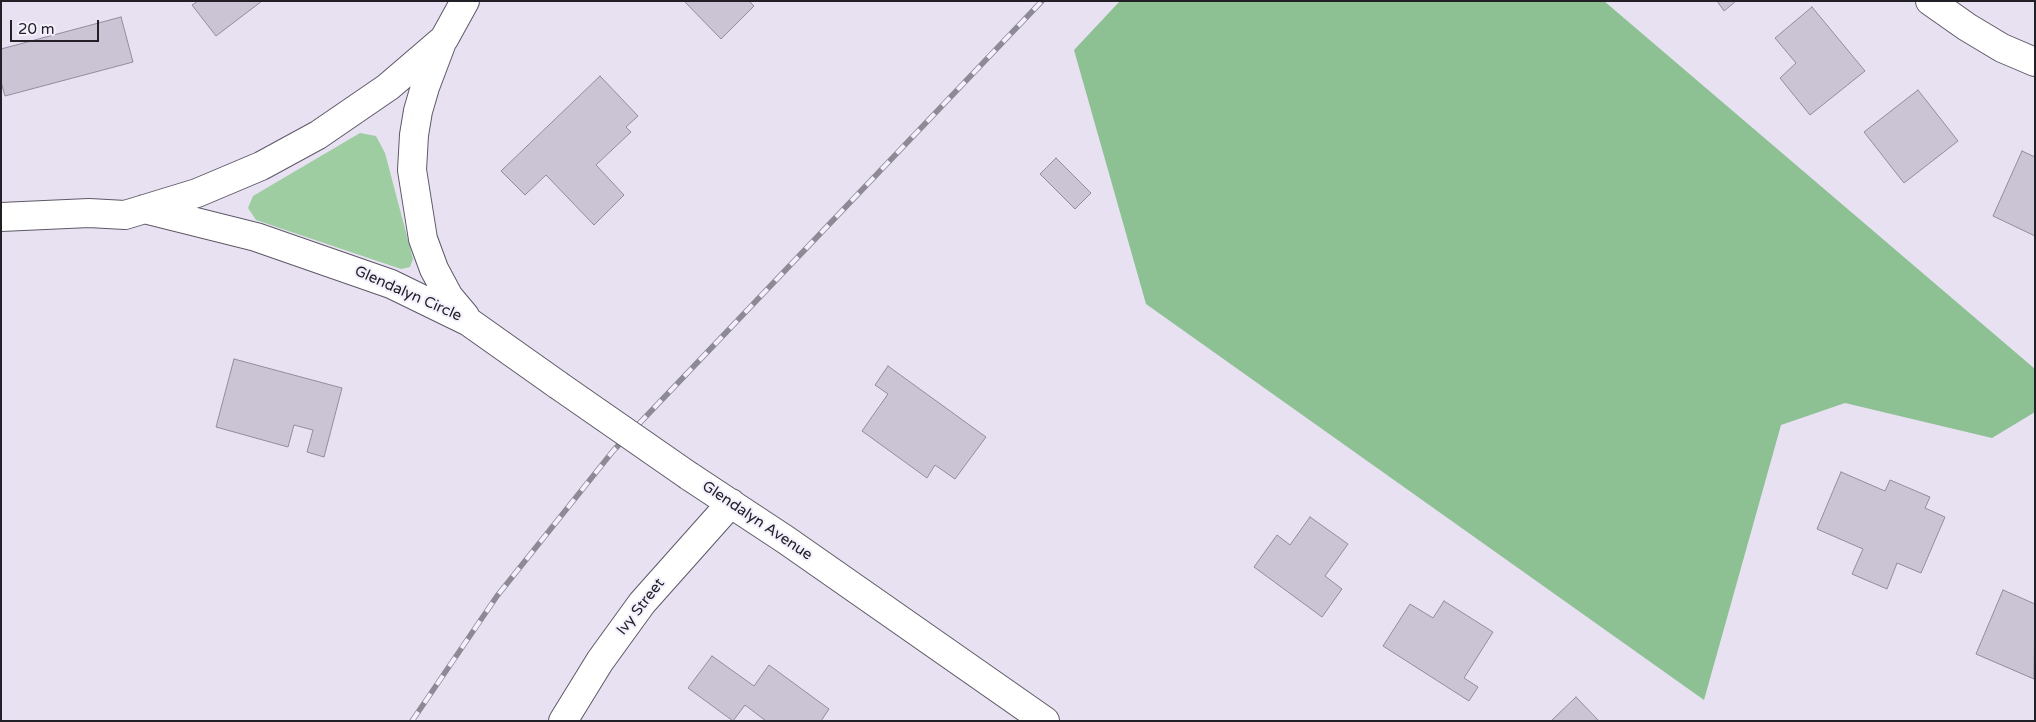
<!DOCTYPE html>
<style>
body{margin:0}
#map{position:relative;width:2036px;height:722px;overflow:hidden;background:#e7e1f2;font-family:"Varela Round",sans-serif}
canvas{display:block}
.frame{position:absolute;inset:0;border:2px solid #222026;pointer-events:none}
.scale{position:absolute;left:10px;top:20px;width:89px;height:22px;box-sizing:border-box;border:2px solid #222026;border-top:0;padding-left:6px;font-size:15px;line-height:18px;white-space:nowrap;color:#222026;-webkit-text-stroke:4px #f4effd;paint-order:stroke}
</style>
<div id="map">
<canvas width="2036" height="722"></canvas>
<div class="frame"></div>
<div class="scale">20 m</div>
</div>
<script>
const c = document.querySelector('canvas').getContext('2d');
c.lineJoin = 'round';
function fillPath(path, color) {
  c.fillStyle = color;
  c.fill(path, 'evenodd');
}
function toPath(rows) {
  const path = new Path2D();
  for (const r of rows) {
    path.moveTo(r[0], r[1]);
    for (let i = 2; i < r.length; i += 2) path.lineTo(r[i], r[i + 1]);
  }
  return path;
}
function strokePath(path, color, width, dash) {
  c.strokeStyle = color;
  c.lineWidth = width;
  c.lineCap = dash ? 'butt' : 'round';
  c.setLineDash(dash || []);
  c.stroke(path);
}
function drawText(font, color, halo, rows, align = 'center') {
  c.font = font + ' "Varela Round",sans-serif';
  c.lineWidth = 4;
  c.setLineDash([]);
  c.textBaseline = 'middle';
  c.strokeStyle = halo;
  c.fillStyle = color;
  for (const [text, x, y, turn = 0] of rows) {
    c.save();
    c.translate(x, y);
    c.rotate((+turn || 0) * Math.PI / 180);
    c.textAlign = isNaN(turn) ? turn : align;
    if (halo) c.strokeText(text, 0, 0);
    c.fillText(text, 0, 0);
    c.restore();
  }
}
const green = toPath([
 [360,133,376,136,385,153,413,259,410,267,401,269,256,220,248,208,253,196]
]);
const forest = toPath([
 [1120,1,1604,1,2035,369,2035,412,1992,438,1845,403,1781,425,1704,700,1146,304,1074,50]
]);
const building = toPath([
 [198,1,262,1,216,36,192,5,198,1],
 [684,1,749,1,754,6,721,39,684,1],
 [1717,1,1736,1,1724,11,1717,1],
 [1812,7,1865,71,1810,115,1780,78,1796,63,1775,38,1812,7],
 [121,17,133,62,5,96,1,82,1,49,121,17],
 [600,76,638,116,626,127,631,132,596,165,624,195,594,225,546,175,525,195,501,171,600,76],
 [1918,90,1958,141,1904,183,1864,132,1918,90],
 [2022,151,2035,157,2035,236,1993,216,2022,151],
 [1056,158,1091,193,1075,209,1040,174,1056,158],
 [234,359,342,388,324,457,307,452,313,430,294,425,288,447,216,427,234,359],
 [888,366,986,437,955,479,935,465,927,478,862,431,888,394,875,385,888,366],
 [1841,472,1885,491,1890,480,1930,497,1925,508,1945,517,1921,573,1897,563,1887,589,1852,574,1863,549,1817,529,1841,472],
 [1310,517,1348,544,1325,576,1342,589,1322,617,1254,567,1277,535,1290,545,1310,517],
 [2003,590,2035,604,2034,679,1976,654,2003,590],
 [1444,601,1493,632,1464,678,1478,687,1469,701,1383,646,1410,604,1433,618,1444,601],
 [712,656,754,686,769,665,829,709,821,721,766,721,745,705,733,721,688,688,712,656],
 [1576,697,1599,721,1551,721,1576,697]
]);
const minor = toPath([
 [1930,1,1967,27,2002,48,2035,62],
 [442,42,425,87,418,111,414,135,412,170,423,239,434,269,449,297,465,316],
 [144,209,256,237,391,284,469,322,558,385],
 [1,217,89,213,125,215,197,193,261,166,318,135,388,87,444,39,465,1],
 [689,476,786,540,1045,721],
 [563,721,600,661,642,603,731,503]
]);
const rail = toPath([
 [412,721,497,596,613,451,1042,1]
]);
const minorBridge = toPath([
 [558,385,689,476]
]);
const streetNames = [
 ["Glendalyn Circle",408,294,24],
 ["Glendalyn Avenue",757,521,34],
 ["Ivy Street",641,607,-52]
];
fillPath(green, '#9dcda1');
fillPath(forest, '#8dc093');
fillPath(building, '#cac4d5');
strokePath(building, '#928c9c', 1);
strokePath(minor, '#5e5867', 30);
strokePath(minor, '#fff', 28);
strokePath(rail, '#8d8995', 5.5);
strokePath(rail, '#f4effd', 4, [11]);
strokePath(minorBridge, '#5e5867', 30, []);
strokePath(minorBridge, '#fff', 28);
drawText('15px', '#222026', '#f4effd', streetNames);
</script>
